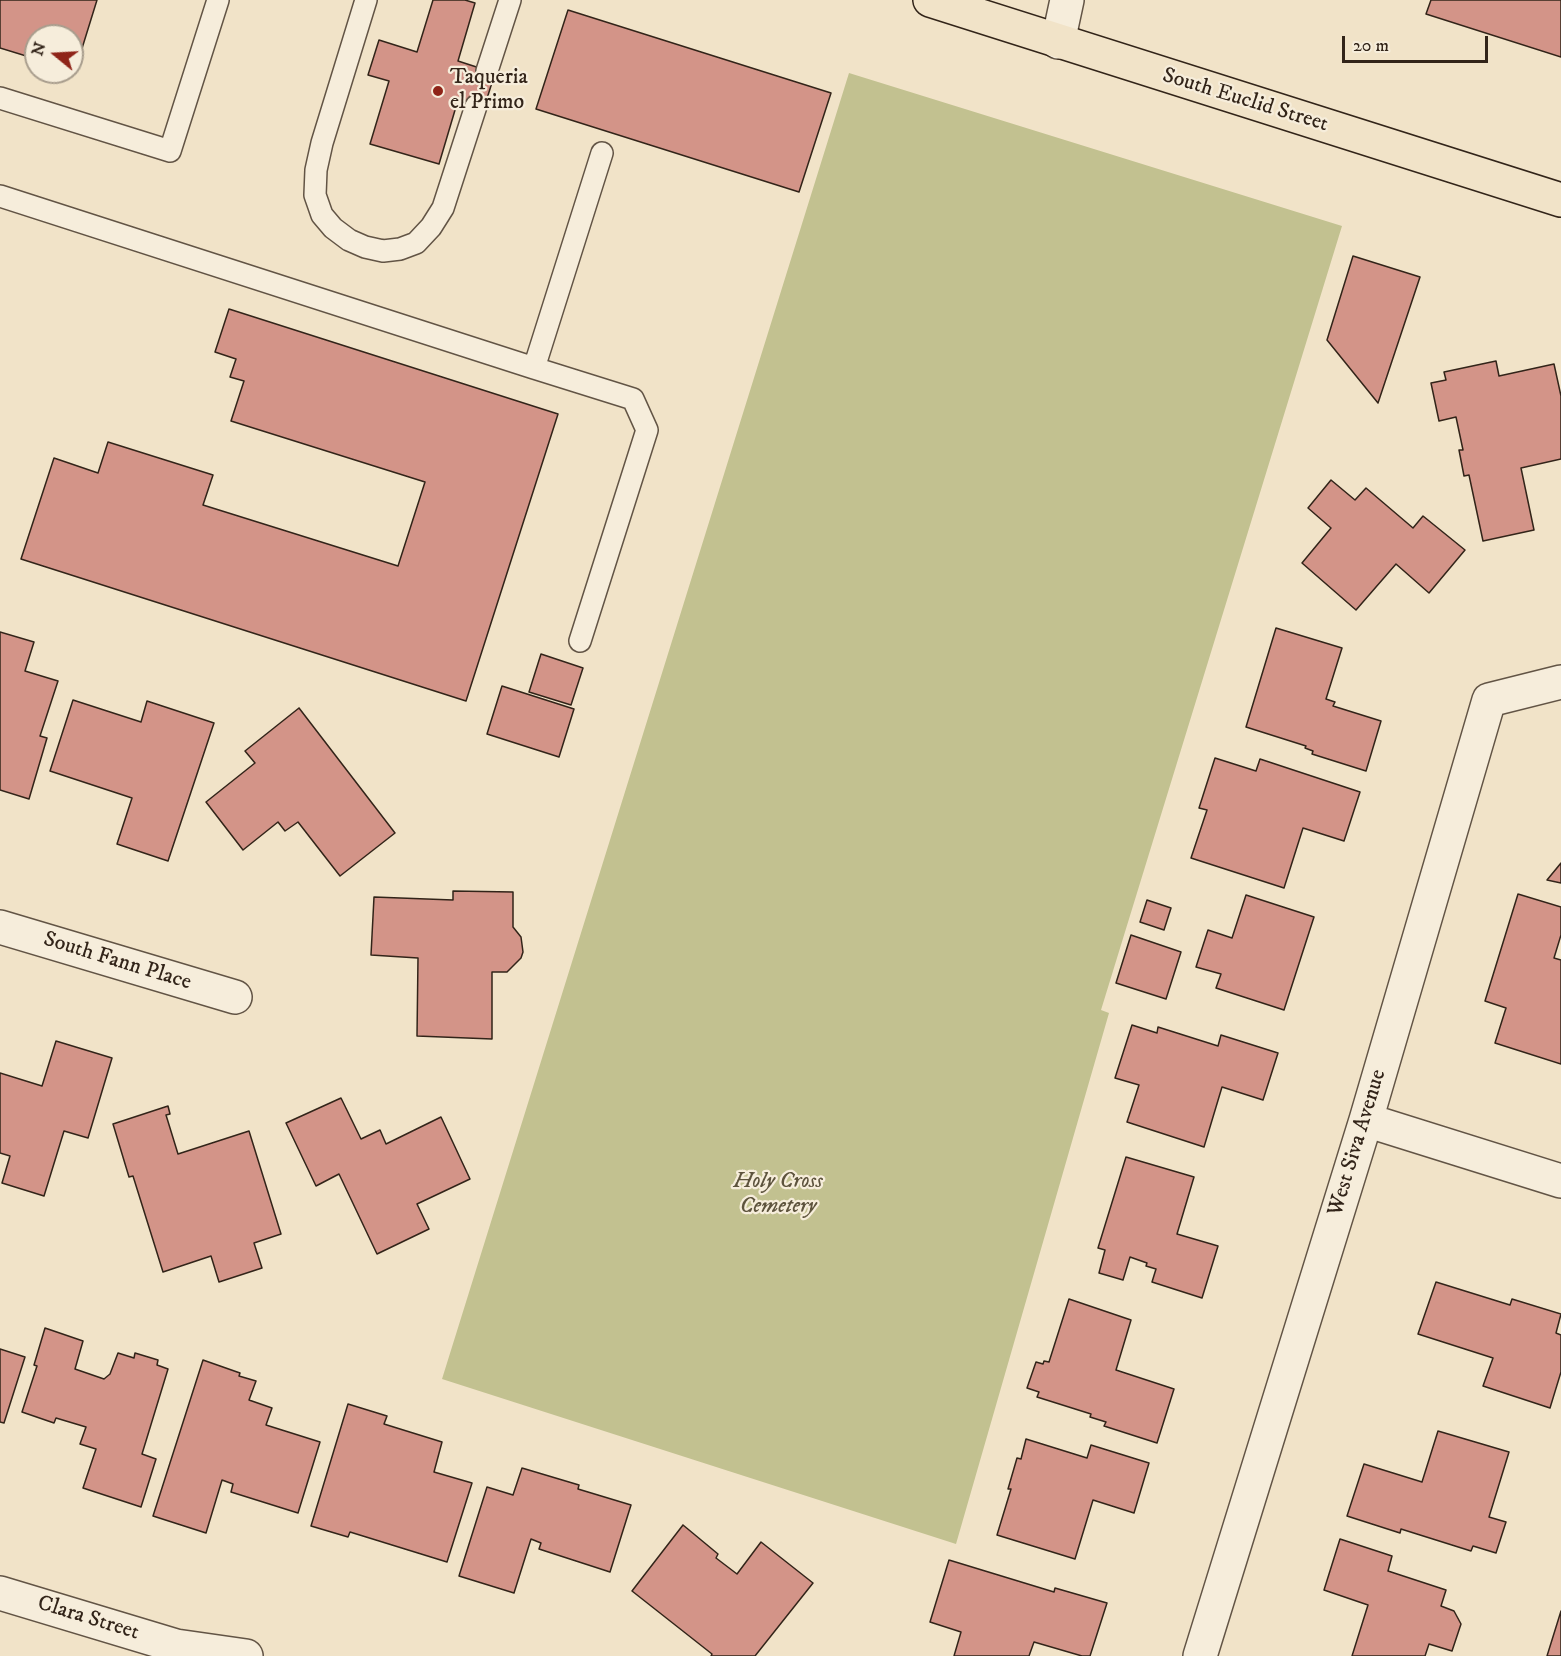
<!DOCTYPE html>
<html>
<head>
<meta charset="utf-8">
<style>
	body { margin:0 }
	#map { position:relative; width:1561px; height:1656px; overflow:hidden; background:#f1e3c8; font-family:"IM FELL DW Pica",serif }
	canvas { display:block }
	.north { position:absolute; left:24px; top:24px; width:60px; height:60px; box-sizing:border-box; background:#f6eddb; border:2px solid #a89d8d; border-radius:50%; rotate:288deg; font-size:16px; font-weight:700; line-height:24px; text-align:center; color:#322419 }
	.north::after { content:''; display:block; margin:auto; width:21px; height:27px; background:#8f2418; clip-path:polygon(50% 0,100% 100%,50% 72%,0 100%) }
	.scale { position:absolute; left:1342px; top:36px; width:146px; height:27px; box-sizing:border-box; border:3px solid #322419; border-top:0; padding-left:8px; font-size:18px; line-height:21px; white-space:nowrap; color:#322419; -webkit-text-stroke:4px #f6eddb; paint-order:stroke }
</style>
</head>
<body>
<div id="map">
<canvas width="1561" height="1656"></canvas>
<div class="north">N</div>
<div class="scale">20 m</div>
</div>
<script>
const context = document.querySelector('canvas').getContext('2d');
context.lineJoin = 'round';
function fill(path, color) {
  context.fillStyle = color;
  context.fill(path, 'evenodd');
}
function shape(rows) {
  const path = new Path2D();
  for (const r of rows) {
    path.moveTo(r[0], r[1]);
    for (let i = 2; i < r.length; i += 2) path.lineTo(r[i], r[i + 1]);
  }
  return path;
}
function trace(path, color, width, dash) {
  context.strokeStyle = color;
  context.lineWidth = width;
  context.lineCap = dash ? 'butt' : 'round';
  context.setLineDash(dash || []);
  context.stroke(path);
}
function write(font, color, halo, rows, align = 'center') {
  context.font = font + ' "IM FELL DW Pica",serif';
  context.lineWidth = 4.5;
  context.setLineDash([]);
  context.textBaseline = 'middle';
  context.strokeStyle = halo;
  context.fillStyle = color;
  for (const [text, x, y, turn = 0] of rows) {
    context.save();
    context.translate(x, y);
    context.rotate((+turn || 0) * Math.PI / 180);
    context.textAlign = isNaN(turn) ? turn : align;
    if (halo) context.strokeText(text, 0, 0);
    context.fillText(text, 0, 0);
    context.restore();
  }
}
fill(shape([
	[849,73,1342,226,1101,1010,1109,1013,956,1544,442,1379]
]), '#c2c190');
const building = shape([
	[0,0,97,0,75,71,72,70,72,36,36,36,36,59,0,48,0,0],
	[433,0,465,0,475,3,458,61,495,73,484,108,458,100,439,164,370,144,389,81,368,75,379,40,417,52,433,0],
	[1431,0,1561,0,1561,57,1426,14,1431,0],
	[568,10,831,93,799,192,536,109,568,10],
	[1353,256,1420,277,1378,403,1327,340,1353,256],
	[229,309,558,414,466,701,21,559,54,458,98,473,108,442,213,475,203,505,398,566,425,482,231,421,244,381,230,377,236,359,215,352,229,309],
	[1496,361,1499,376,1554,364,1561,396,1561,459,1521,468,1534,530,1483,541,1469,475,1464,476,1459,450,1463,450,1456,417,1439,421,1431,383,1446,380,1444,372,1496,361],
	[1331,480,1355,500,1366,488,1413,528,1423,516,1465,550,1429,593,1396,564,1356,610,1302,563,1331,528,1308,508,1331,480],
	[1276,628,1342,648,1326,699,1335,702,1333,706,1381,721,1366,771,1312,754,1313,751,1305,748,1306,746,1246,727,1276,628],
	[0,632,34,642,25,671,58,681,40,736,47,738,29,799,0,790,0,632],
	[541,654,583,668,571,705,529,692,541,654],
	[502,686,574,709,559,757,487,734,502,686],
	[73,700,141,722,147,701,214,723,168,861,117,844,132,798,50,771,73,700],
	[299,708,395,833,340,876,298,822,285,831,278,822,243,850,206,802,255,763,245,751,299,708],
	[1215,758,1256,771,1260,759,1360,792,1344,841,1303,828,1284,888,1191,858,1207,810,1199,808,1215,758],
	[1561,863,1561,883,1547,880,1561,863],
	[453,891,513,892,513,927,521,937,523,952,521,958,507,972,492,972,492,1039,417,1036,418,958,371,955,374,897,453,900,453,891],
	[1518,894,1561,907,1561,935,1554,958,1561,960,1561,1064,1495,1043,1506,1008,1485,1001,1518,894],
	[1246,895,1314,917,1284,1010,1216,988,1221,974,1196,967,1208,930,1232,938,1246,895],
	[1147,900,1171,908,1164,930,1140,922,1147,900],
	[1131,935,1181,952,1166,999,1116,983,1131,935],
	[1132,1025,1157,1033,1158,1027,1218,1046,1221,1035,1278,1053,1263,1100,1222,1087,1204,1147,1127,1122,1139,1085,1115,1078,1132,1025],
	[56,1041,112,1058,88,1138,64,1131,44,1196,2,1183,10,1156,0,1153,0,1073,42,1086,56,1041],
	[341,1098,361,1139,380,1130,386,1144,441,1117,470,1179,417,1204,429,1229,377,1254,339,1174,316,1186,286,1123,341,1098],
	[168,1106,170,1114,166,1115,178,1154,249,1131,281,1234,254,1243,262,1268,219,1282,211,1256,163,1272,133,1176,129,1177,113,1124,168,1106],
	[1126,1157,1194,1177,1177,1234,1218,1246,1202,1298,1152,1282,1156,1269,1146,1266,1147,1263,1130,1257,1123,1280,1099,1273,1105,1250,1098,1248,1126,1157],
	[1436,1282,1510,1305,1512,1299,1561,1314,1556,1333,1561,1335,1561,1372,1550,1408,1483,1386,1493,1358,1418,1334,1436,1282],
	[1069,1299,1131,1320,1116,1370,1174,1389,1157,1443,1104,1426,1106,1422,1090,1417,1091,1414,1037,1397,1039,1392,1027,1388,1036,1362,1043,1364,1044,1361,1049,1362,1069,1299],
	[45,1328,83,1341,75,1369,104,1379,110,1374,118,1353,134,1358,135,1353,158,1360,157,1365,168,1369,142,1454,156,1459,141,1507,83,1488,96,1449,80,1444,86,1427,56,1418,54,1423,22,1412,37,1366,34,1365,45,1328],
	[0,1349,25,1357,4,1423,0,1422,0,1349],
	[203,1360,240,1373,239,1376,256,1381,249,1400,272,1408,266,1425,320,1442,298,1513,231,1492,233,1484,222,1480,206,1533,153,1516,203,1360],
	[348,1404,387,1416,384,1424,442,1442,434,1472,472,1483,447,1562,350,1532,348,1537,311,1526,348,1404],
	[1438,1431,1509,1452,1489,1517,1506,1522,1496,1553,1473,1546,1471,1551,1401,1529,1400,1533,1347,1516,1364,1464,1422,1482,1438,1431],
	[1026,1439,1087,1458,1091,1445,1149,1463,1134,1513,1093,1500,1075,1559,997,1535,1011,1489,1008,1489,1017,1458,1021,1459,1026,1439],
	[522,1468,579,1485,578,1489,631,1505,610,1572,539,1549,541,1543,531,1539,514,1593,459,1576,487,1487,513,1495,522,1468],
	[683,1525,718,1554,716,1558,737,1574,761,1542,813,1583,755,1656,711,1656,712,1654,632,1591,683,1525],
	[1340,1539,1392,1556,1388,1571,1446,1590,1441,1606,1454,1611,1461,1624,1452,1651,1429,1644,1425,1656,1352,1656,1368,1605,1324,1590,1340,1539],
	[949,1560,1054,1592,1055,1588,1107,1603,1090,1656,1082,1656,1034,1642,1029,1656,954,1656,961,1632,930,1622,949,1560],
	[1561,1611,1561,1656,1547,1656,1561,1611]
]);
fill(building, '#d39488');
trace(building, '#322419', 1.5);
const service = shape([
	[366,0,322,143,316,170,315,195,322,215,333,228,349,240,365,247,383,251,400,249,416,243,431,227,443,208,476,106],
	[487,71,510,0],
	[0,98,170,151,218,0],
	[0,196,534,368],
	[580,641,647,430,633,399,534,368,602,153]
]);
const minor = shape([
	[1058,42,1067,0],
	[0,927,235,997],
	[1366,1120,1561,1181],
	[0,1593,176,1646,246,1656],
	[1200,1656,1366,1120,1489,700,1561,682]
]);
const primary = shape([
	[930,0,1561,200]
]);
trace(service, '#625445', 24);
trace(minor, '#625445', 36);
trace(primary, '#322419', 36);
trace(service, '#f6eddb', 21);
trace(minor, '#f6eddb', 33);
trace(primary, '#f1e3c8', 33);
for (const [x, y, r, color] of [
	[438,91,6,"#8f2418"]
]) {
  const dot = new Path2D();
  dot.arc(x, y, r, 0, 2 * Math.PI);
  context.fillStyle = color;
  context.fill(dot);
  trace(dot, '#f6eddb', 2);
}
write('22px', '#322419', '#f6eddb', [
	["Taqueria",450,78],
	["el Primo",450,103]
], 'left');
write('22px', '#322419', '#f6eddb', [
	["South Euclid Street",1245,101,17],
	["South Fann Place",117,962,17],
	["West Siva Avenue",1358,1143,-73],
	["Clara Street",88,1619,17]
]);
write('italic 22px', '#5d533d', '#f6eddb', [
	["Holy Cross",778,1182],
	["Cemetery",778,1207]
]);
</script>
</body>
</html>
